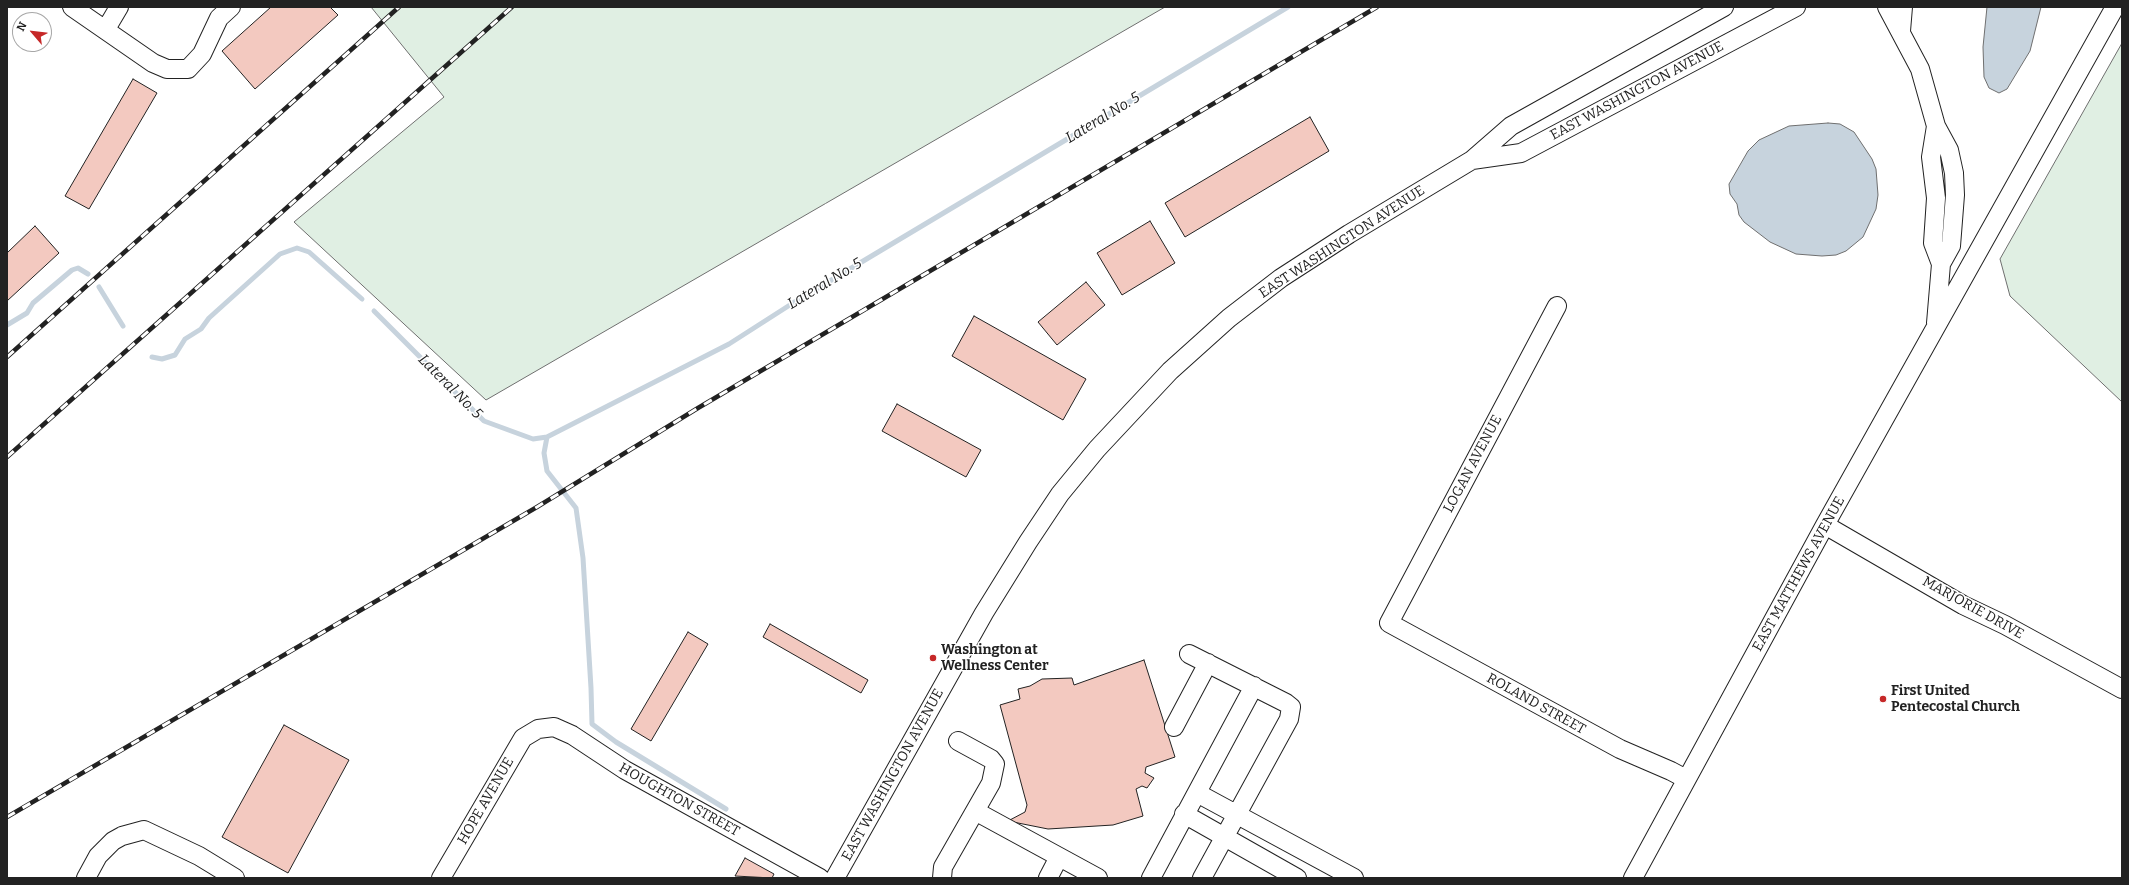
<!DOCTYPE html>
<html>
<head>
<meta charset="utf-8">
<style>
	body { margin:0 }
	#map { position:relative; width:2129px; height:885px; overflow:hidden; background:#fff; font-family:Bitter,serif }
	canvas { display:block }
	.frame { position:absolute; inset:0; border:8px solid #222; pointer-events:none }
	.north { position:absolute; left:12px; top:12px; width:40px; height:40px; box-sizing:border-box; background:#fff; border:1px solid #a7a7a7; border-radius:50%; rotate:298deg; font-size:11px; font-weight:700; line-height:16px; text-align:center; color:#222 }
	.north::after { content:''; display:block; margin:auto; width:14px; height:18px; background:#c62828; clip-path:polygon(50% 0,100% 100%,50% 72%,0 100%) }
</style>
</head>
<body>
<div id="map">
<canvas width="2129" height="885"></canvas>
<div class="frame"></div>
<div class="north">N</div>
</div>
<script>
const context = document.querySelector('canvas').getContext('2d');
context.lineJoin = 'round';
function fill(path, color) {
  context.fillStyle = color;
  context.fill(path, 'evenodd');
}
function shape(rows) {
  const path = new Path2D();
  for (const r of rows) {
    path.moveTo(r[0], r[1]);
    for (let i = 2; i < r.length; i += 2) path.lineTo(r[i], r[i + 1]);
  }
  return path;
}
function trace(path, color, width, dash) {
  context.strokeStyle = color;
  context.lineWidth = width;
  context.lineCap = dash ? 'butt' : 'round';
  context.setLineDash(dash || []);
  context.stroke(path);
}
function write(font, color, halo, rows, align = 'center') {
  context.font = font + ' Bitter,serif';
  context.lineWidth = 3;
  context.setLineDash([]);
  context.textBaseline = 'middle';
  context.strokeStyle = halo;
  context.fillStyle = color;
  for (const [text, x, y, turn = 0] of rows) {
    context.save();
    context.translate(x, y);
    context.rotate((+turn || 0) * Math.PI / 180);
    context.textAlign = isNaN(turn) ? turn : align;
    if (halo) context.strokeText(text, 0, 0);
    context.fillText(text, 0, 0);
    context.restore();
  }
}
const green = shape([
	[371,7,1165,7,486,400,294,222,444,97,371,7],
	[2122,43,2122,402,2010,296,2000,259,2122,43]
]);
fill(green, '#e0efe3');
trace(green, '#6f6f6f', 1);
const water = shape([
	[1987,7,2041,7,2030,51,2007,89,1999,93,1989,88,1984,77,1983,47,1987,7],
	[1828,123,1840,124,1854,132,1872,159,1876,169,1878,195,1876,209,1863,237,1846,251,1836,255,1822,256,1796,254,1770,242,1744,222,1739,215,1737,204,1730,194,1729,184,1748,151,1759,140,1789,126,1828,123]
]);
fill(water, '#c7d3dd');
trace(water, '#6f6f6f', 1);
trace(shape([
	[99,287,123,326],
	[374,311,484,421,533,439,547,437,729,344,793,303,1288,7],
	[7,325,27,313,33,303,72,270,78,268,88,274],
	[152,357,162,359,175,355,185,339,201,329,209,318,280,254,297,248,309,252,362,299],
	[547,437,544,453,547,471,576,508,583,558,591,688,592,724,616,742,726,809]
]), '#c7d3dd', 5);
const building = shape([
	[271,7,330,7,338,15,255,89,222,51,271,7],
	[133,79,157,93,89,209,65,196,133,79],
	[1310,117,1329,151,1185,237,1165,203,1310,117],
	[1150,221,1175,263,1122,295,1097,253,1150,221],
	[35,226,59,253,7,301,7,253,35,226],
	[1086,282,1105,305,1057,345,1038,322,1086,282],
	[974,316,1086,379,1063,420,952,356,974,316],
	[897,404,981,450,966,477,882,431,897,404],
	[770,624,868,680,861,693,763,637,770,624],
	[688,632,708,644,651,741,631,729,688,632],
	[1144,660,1175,757,1146,767,1145,773,1154,778,1147,788,1142,786,1136,789,1143,816,1113,825,1048,829,1008,821,1025,812,1027,805,1000,705,1020,699,1018,689,1030,686,1042,679,1072,678,1074,685,1144,660],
	[284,725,349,760,288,873,222,837,284,725],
	[745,858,774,874,772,878,735,876,745,858]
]);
fill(building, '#f3c9c0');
trace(building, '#222', 1);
const minor = shape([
	[72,7,153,63,167,69,188,69,202,54,219,18,231,7],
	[1887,7,1920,69,1936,126,1949,150,1954,173,1955,195,1951,246,1941,264,1936,323],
	[106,29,119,7],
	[1901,31,1903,7],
	[1936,126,1931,157,1936,198,1933,243,1941,264],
	[1472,160,1521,153,1796,7],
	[1557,306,1389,623,1620,749,1671,771,1686,779],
	[1825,525,1963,605,2005,625,2122,689],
	[1189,654,1286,703,1291,707,1289,719,1202,878],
	[1174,727,1208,663],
	[1197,793,1354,878],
	[975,811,1098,878],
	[1184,814,1297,878],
	[86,878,98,856,113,841,122,836,144,830,199,856,235,878],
	[441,878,523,738,538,729,554,727,572,735,625,770,820,878],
	[835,878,984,613,1028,542,1060,494,1097,449,1170,371,1229,318,1281,278,1349,234,1472,160,1511,126,1724,7],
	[942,878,943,867,991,783,995,764,991,759,958,741],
	[1048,878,1059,857],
	[1151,878,1254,686],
	[1633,878,1825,525,2115,7]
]);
trace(minor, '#222', 20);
trace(minor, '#fff', 18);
const rail = shape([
	[7,357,399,7],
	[7,457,512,7],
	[7,817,537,507,698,408,1377,7]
]);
trace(rail, '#222', 4.5);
trace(rail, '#fff', 3, [9]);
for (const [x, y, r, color] of [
	[933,658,4,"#c62828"],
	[1883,699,4,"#c62828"]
]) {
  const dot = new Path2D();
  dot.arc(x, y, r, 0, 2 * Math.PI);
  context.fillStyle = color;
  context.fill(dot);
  trace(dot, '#fff', 1.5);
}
write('14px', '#222', '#fff', [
	["EAST WASHINGTON AVENUE",1637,91,-28],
	["EAST WASHINGTON AVENUE",1342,242,-33],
	["LOGAN AVENUE",1473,464,-62],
	["EAST MATTHEWS AVENUE",1799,574,-61],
	["MARJORIE DRIVE",1973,608,29],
	["ROLAND STREET",1536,704,29],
	["EAST WASHINGTON AVENUE",893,775,-61],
	["HOUGHTON STREET",679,800,29],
	["HOPE AVENUE",486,801,-60]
]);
write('bold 14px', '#222', '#fff', [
	["Washington at",941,650],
	["Wellness Center",941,666],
	["First United",1891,691],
	["Pentecostal Church",1891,707]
], 'left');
write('italic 15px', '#222', '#fff', [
	["Lateral No. 5",1103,118,-31],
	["Lateral No. 5",825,284,-31],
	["Lateral No. 5",450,387,45]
]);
</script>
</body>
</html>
